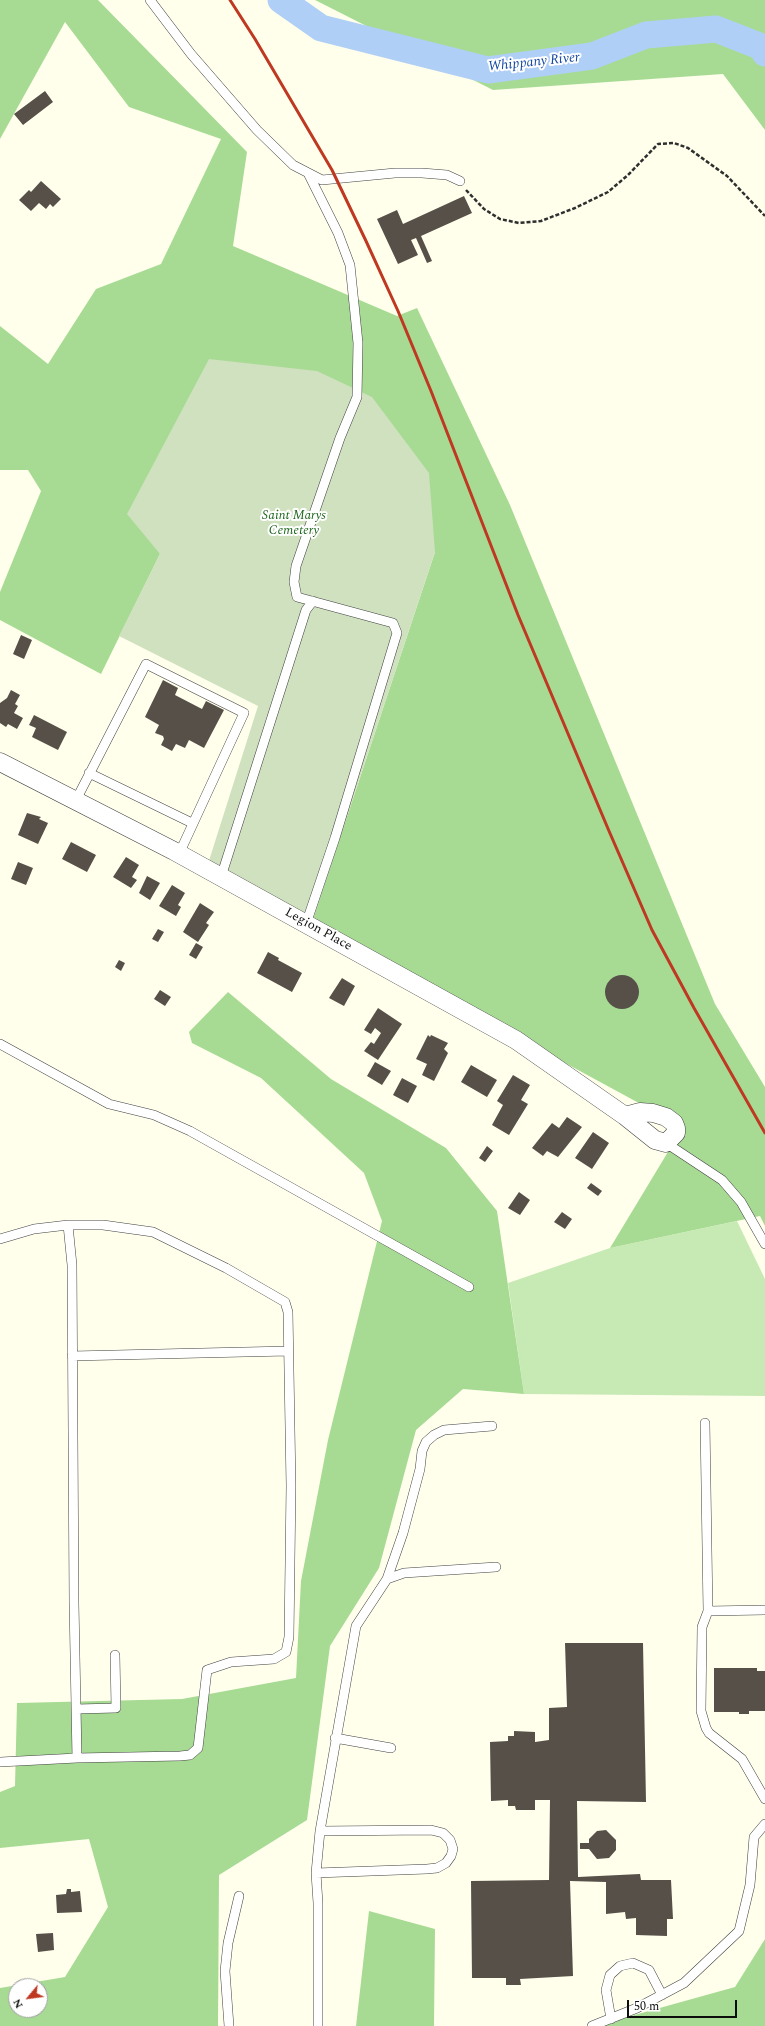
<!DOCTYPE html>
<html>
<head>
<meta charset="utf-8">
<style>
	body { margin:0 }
	#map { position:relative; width:765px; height:2026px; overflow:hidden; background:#ffffec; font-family:Spectral,serif }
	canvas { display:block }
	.north { position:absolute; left:8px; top:1978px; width:40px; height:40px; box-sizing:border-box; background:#fff; border:1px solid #9e9e9e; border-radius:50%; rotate:241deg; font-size:11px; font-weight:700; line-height:16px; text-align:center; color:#0d0d0d }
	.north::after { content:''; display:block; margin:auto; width:14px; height:18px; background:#bf3822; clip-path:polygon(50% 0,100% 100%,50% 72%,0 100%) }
	.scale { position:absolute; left:627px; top:2000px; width:110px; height:18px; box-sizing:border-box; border:2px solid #0d0d0d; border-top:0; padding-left:5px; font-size:12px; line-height:14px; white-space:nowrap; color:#0d0d0d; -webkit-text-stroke:3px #fff; paint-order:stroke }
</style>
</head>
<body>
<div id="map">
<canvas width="765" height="2026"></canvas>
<div class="north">N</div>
<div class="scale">50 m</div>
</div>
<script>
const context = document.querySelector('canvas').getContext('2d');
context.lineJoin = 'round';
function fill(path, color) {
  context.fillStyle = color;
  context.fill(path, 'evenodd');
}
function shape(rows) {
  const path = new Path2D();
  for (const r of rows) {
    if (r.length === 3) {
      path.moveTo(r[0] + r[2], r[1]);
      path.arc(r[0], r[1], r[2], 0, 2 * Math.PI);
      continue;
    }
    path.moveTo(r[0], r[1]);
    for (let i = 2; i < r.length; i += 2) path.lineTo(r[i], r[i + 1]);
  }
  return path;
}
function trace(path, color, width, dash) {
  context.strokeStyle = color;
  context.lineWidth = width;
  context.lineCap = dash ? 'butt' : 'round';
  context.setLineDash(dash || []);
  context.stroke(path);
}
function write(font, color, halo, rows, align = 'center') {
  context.font = font + ' Spectral,serif';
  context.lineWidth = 4;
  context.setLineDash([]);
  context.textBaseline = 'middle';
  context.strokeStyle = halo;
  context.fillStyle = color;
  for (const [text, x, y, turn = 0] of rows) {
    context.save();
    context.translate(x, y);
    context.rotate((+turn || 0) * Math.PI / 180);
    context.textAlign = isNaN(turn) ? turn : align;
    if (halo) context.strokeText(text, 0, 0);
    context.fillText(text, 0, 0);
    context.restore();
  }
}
fill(shape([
	[737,1221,765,1279,765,1396,524,1394,508,1283,610,1248]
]), '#c7eab5');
fill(shape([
	[0,0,98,0,247,152,233,246,397,316,417,308,510,505,715,1004,765,1087,765,1226,760,1216,610,1248,683,1127,311,925,435,552,160,554,101,674,0,620,0,592,41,491,28,470,0,470,0,326,48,364,96,289,161,264,221,139,129,107,65,22,0,139],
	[315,0,765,0,765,130,723,74,493,90],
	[228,992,331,1079,446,1148,497,1211,524,1394,463,1389,416,1430,379,1568,330,1646,307,1820,219,1875,218,2026,0,2026,0,1988,65,1977,108,1907,89,1839,0,1848,0,1792,15,1786,17,1703,182,1699,296,1678,301,1581,328,1440,382,1221,364,1173,261,1078,192,1043,189,1032],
	[16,1986,40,1986,40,2010,16,2010],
	[369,1911,435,1929,434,2026,356,2026],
	[765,1939,765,2026,595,2026,735,1987]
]), '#a7db94');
fill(shape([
	[209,359,317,371,372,397,429,473,435,552,311,925,207,867,258,706,119,636,160,554,127,514]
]), '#cfe1be');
trace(shape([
	[281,0,321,28,488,70,592,56,646,35,716,29,762,47,765,53]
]), '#b0cff7', 27);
fill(shape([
	[45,91,53,102,23,125,14,114],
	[41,181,61,199,53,207,50,204,46,209,39,203,31,211,19,200,29,190,31,192],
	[464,196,472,213,421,236,432,261,427,263,416,238,411,240,418,255,398,264,377,219,397,210,403,224],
	[21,635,32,640,24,659,13,654],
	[163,680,178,688,175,695,202,709,206,701,224,710,204,748,189,740,185,748,176,744,172,751,161,745,164,739,163,736,155,733,159,725,145,717],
	[11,690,20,695,15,704,18,706,14,713,23,718,17,729,8,724,6,727,0,723,0,703,7,698],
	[34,715,67,732,58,750,32,737,36,728,29,725],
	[27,813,41,817,39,819,48,823,38,844,18,835],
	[71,842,96,855,87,872,62,859],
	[126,857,139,865,132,877,137,880,131,888,113,877],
	[18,862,33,868,26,885,11,879],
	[147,876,160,883,150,900,139,893],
	[172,885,185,893,178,905,181,907,176,916,159,906],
	[200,903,214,912,206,923,209,925,198,942,183,932],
	[158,929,164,932,158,942,152,939],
	[196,943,203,947,196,959,189,955],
	[268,952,279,958,278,960,302,973,292,992,257,973],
	[119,960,125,963,121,971,115,967],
	[622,992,17],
	[342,978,355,986,344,1006,329,998],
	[160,990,171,997,165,1006,154,999],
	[378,1008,402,1024,378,1060,364,1051,371,1042,374,1044,381,1033,375,1028,371,1034,364,1030],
	[428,1035,430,1037,431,1035,448,1043,444,1049,448,1053,434,1081,422,1075,427,1064,416,1059],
	[375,1062,391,1071,382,1085,367,1076],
	[471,1065,497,1080,487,1097,461,1082],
	[513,1075,530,1085,521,1100,528,1104,509,1135,492,1125,503,1105,497,1101],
	[402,1078,417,1086,408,1103,393,1095],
	[567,1117,582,1127,558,1157,547,1151,543,1156,532,1148,552,1123,559,1128],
	[593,1132,609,1143,592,1169,575,1158],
	[487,1146,493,1151,485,1162,479,1158],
	[591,1183,602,1191,598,1196,587,1188],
	[519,1192,530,1200,520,1215,508,1208],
	[562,1212,572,1219,565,1229,554,1222],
	[565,1643,643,1643,646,1802,577,1801,578,1877,640,1874,641,1880,671,1880,673,1919,667,1919,667,1936,636,1935,636,1918,626,1919,625,1912,606,1914,606,1882,570,1881,573,1976,520,1979,521,1985,506,1985,506,1978,472,1978,471,1881,549,1880,550,1800,535,1800,535,1810,516,1810,515,1806,508,1806,508,1800,491,1801,490,1742,508,1741,508,1736,514,1736,514,1731,535,1732,535,1742,549,1740,549,1708,567,1707],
	[714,1668,757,1668,757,1671,765,1671,765,1711,749,1711,749,1714,739,1714,739,1712,714,1712],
	[606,1830,616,1840,616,1850,609,1858,597,1859,589,1849,580,1849,580,1843,589,1843,589,1839,597,1831],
	[67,1889,71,1889,71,1892,80,1891,82,1912,57,1913,56,1895,66,1894],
	[53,1933,54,1950,38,1952,36,1934]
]), '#565049');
const lane = shape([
	[150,0,191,54,257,130,293,165,322,180,395,173,422,173,447,175,460,181],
	[89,773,192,823],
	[76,800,146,664,244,713,179,854],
	[221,877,306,610,313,601],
	[306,924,335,838,397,633,393,623,297,597,294,582,296,566,340,438,357,397,358,343,350,265,338,233,308,173],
	[0,1044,109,1104,154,1115,190,1131,469,1287],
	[666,1143,722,1180,741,1202,765,1244],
	[68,1225,72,1265,74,1603,77,1758],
	[0,1239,34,1229,68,1225,103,1225,153,1232,226,1268,285,1302,288,1312,291,1486,289,1637,286,1652,274,1659,231,1662,207,1670,198,1748,190,1755,180,1756,77,1758,0,1762],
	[72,1356,288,1351],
	[705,1423,708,1611,702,1627,701,1711,706,1728,709,1733,742,1759,765,1799],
	[387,1579,404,1573,496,1567],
	[708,1611,765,1610],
	[77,1709,116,1708,115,1655],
	[335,1738,391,1748],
	[316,1873,427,1869,437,1868,446,1863,451,1856,453,1849,450,1840,443,1833,431,1830,320,1831],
	[611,2019,606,1990,610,1975,620,1966,633,1963,649,1970,662,1995],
	[229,2026,225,1971,228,1943,239,1896],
	[318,2026,318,1903,316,1873,320,1831,356,1626,387,1579,403,1533,420,1469,422,1451,426,1442,434,1435,444,1430,492,1426],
	[592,2026,637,2008,684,1983,739,1931,750,1885,754,1837,765,1824]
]);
const street = shape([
	[0,762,174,851,516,1040,625,1116],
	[640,1112,653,1113,666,1117,674,1123,676,1128,676,1133,666,1143,655,1140,625,1116,640,1112]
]);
trace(lane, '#404040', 10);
trace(street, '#404040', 19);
trace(shape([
	[466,190,484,209,500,219,519,223,541,221,575,208,608,192,628,175,658,144,674,143,688,148,727,176,765,216]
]), '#2f2f2f', 2.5, [4, 2]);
trace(lane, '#fff', 9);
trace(street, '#fff', 18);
trace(shape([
	[230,0,255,39,332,170,366,241,398,311,431,391,518,615,609,831,652,930,694,1008,765,1133]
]), '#bf3822', 3);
write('italic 13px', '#1d661c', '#fff', [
	["Saint Marys",294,516],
	["Cemetery",294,531]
]);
write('13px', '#0d0d0d', '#fff', [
	["Legion Place",318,930,29]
]);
write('italic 14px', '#1449a1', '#fff', [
	["Whippany River",534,63,-6]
]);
</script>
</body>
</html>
